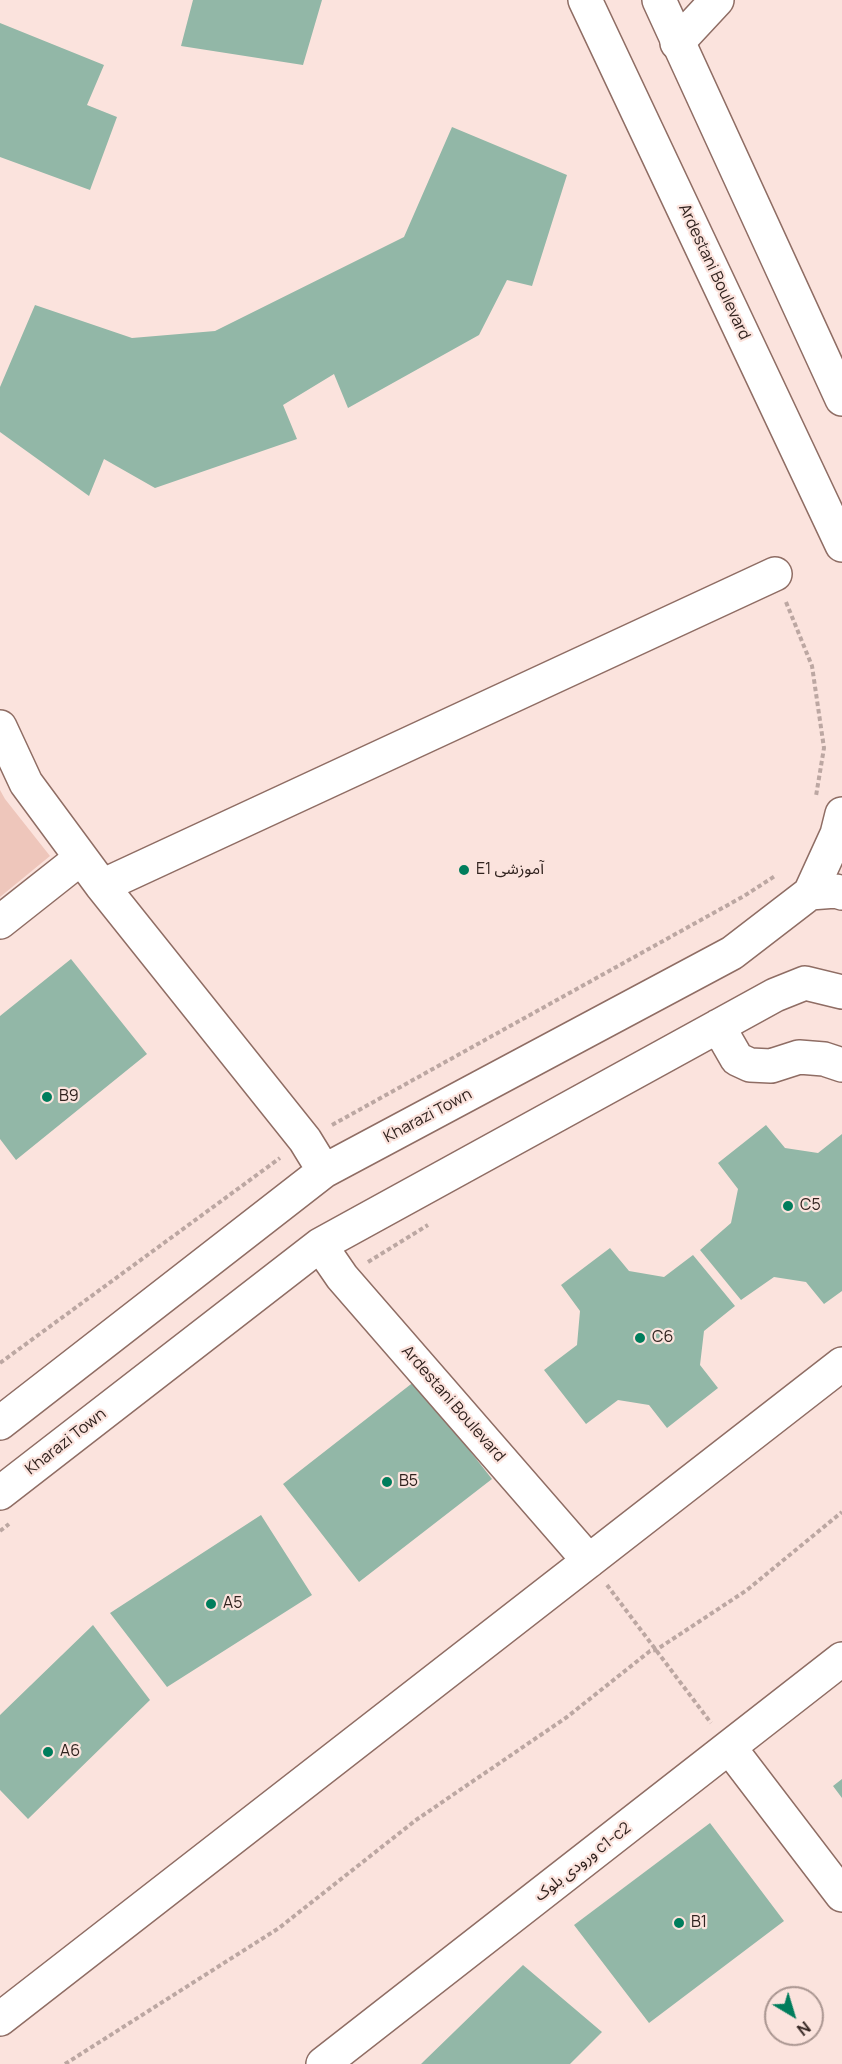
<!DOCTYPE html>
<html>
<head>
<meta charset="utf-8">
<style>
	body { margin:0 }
	#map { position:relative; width:842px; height:2064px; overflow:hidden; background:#fbe3dd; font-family:Manrope,sans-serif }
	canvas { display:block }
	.north { position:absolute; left:764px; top:1986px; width:60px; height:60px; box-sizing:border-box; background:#fbe3dd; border:2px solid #aa9691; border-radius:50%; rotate:142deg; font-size:16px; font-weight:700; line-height:24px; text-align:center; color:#30221e }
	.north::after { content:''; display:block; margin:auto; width:21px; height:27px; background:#007d5c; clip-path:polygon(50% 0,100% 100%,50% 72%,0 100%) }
</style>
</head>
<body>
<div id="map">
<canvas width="842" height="2064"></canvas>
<div class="north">N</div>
</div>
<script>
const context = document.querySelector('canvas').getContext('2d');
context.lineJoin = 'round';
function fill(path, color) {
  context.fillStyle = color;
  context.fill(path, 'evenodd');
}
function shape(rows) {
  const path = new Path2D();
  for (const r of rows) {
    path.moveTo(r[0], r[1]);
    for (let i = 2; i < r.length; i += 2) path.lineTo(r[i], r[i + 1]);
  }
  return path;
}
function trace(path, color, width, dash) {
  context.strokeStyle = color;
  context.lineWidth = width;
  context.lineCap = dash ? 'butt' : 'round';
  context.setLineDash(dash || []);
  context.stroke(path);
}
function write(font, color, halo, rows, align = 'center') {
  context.font = font + ' Manrope,"Noto Sans Arabic",sans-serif';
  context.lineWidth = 4.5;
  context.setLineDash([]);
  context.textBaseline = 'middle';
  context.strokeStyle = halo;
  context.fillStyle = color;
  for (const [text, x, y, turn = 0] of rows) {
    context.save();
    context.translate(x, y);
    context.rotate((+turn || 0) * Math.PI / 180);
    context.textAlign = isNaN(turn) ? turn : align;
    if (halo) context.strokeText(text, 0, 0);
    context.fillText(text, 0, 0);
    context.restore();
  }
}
fill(shape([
	[0,790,5,799,50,856,0,897]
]), '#eec6bb');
fill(shape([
	[193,0,322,0,303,65,181,46],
	[0,23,104,65,87,105,117,117,90,190,0,157],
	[452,127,567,175,532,286,507,280,479,335,348,408,334,374,283,405,297,439,155,488,104,459,89,496,0,432,0,387,35,305,132,338,215,331,404,237],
	[71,959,147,1054,16,1160,0,1139,0,1016],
	[766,1125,785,1148,818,1153,842,1134,842,1291,824,1304,806,1282,774,1277,741,1300,700,1250,731,1223,738,1189,718,1163],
	[610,1248,629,1271,664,1277,693,1255,735,1306,704,1331,700,1365,718,1388,667,1428,649,1405,618,1400,586,1424,544,1370,577,1345,580,1311,561,1285],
	[415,1381,492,1479,359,1582,283,1484],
	[261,1515,312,1595,167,1687,110,1613],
	[93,1625,150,1700,28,1819,0,1790,0,1715],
	[842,1779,842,1798,833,1786],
	[710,1823,784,1921,649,2023,574,1925],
	[523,1965,602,2032,570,2064,421,2064]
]), '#92b7a7');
const minor = shape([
	[677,43,717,0],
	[0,727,26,783,102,886,305,1140,324,1171],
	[102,886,775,574],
	[810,893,836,891,842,893],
	[0,922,81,858],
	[718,1026,737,1059,750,1065,771,1066,799,1057,824,1059,842,1065],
	[320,1245,342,1277,589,1561],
	[0,1423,324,1171,732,953,810,893,837,834,842,814],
	[0,1493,320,1245,775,995,805,983,842,992],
	[729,1747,842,1895],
	[0,2019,842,1364],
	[323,2064,842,1659]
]);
const major = shape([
	[585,0,842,545],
	[659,0,842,399]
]);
trace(minor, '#8f6d64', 36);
trace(major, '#8f6d64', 36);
trace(shape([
	[786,602,812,666,824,748,816,796],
	[332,1125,744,896,775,876],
	[368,1262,428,1225],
	[0,1363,280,1158],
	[0,1531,9,1524],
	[607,1585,711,1723],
	[65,2064,279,1928,416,1820,567,1717,650,1651,656,1650,747,1590,842,1512]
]), '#bca7a2', 4, [4.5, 3]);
trace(minor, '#fff', 33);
trace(major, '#fff', 33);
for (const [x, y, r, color] of [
	[464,870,6,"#007d5c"],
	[47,1097,6,"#007d5c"],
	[788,1206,6,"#007d5c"],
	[640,1338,6,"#007d5c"],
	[387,1482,6,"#007d5c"],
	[211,1604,6,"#007d5c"],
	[48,1752,6,"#007d5c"],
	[679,1923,6,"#007d5c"]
]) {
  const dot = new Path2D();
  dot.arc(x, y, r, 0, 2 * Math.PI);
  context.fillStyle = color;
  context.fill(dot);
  trace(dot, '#fbe3dd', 2);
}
write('16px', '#30221e', '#fbe3dd', [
	["Ardestani Boulevard",714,272,65],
	["Kharazi Town",428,1116,-28],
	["Ardestani Boulevard",453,1404,49],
	["Kharazi Town",66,1442,-38],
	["ورودی بلوک c1-c2",583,1862,-38]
]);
write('16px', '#30221e', '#fbe3dd', [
	["E1 آموزشی",476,870],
	["B9",59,1097],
	["C5",800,1206],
	["C6",652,1338],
	["B5",399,1482],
	["A5",223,1604],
	["A6",60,1752],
	["B1",691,1923]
], 'left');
</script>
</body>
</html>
